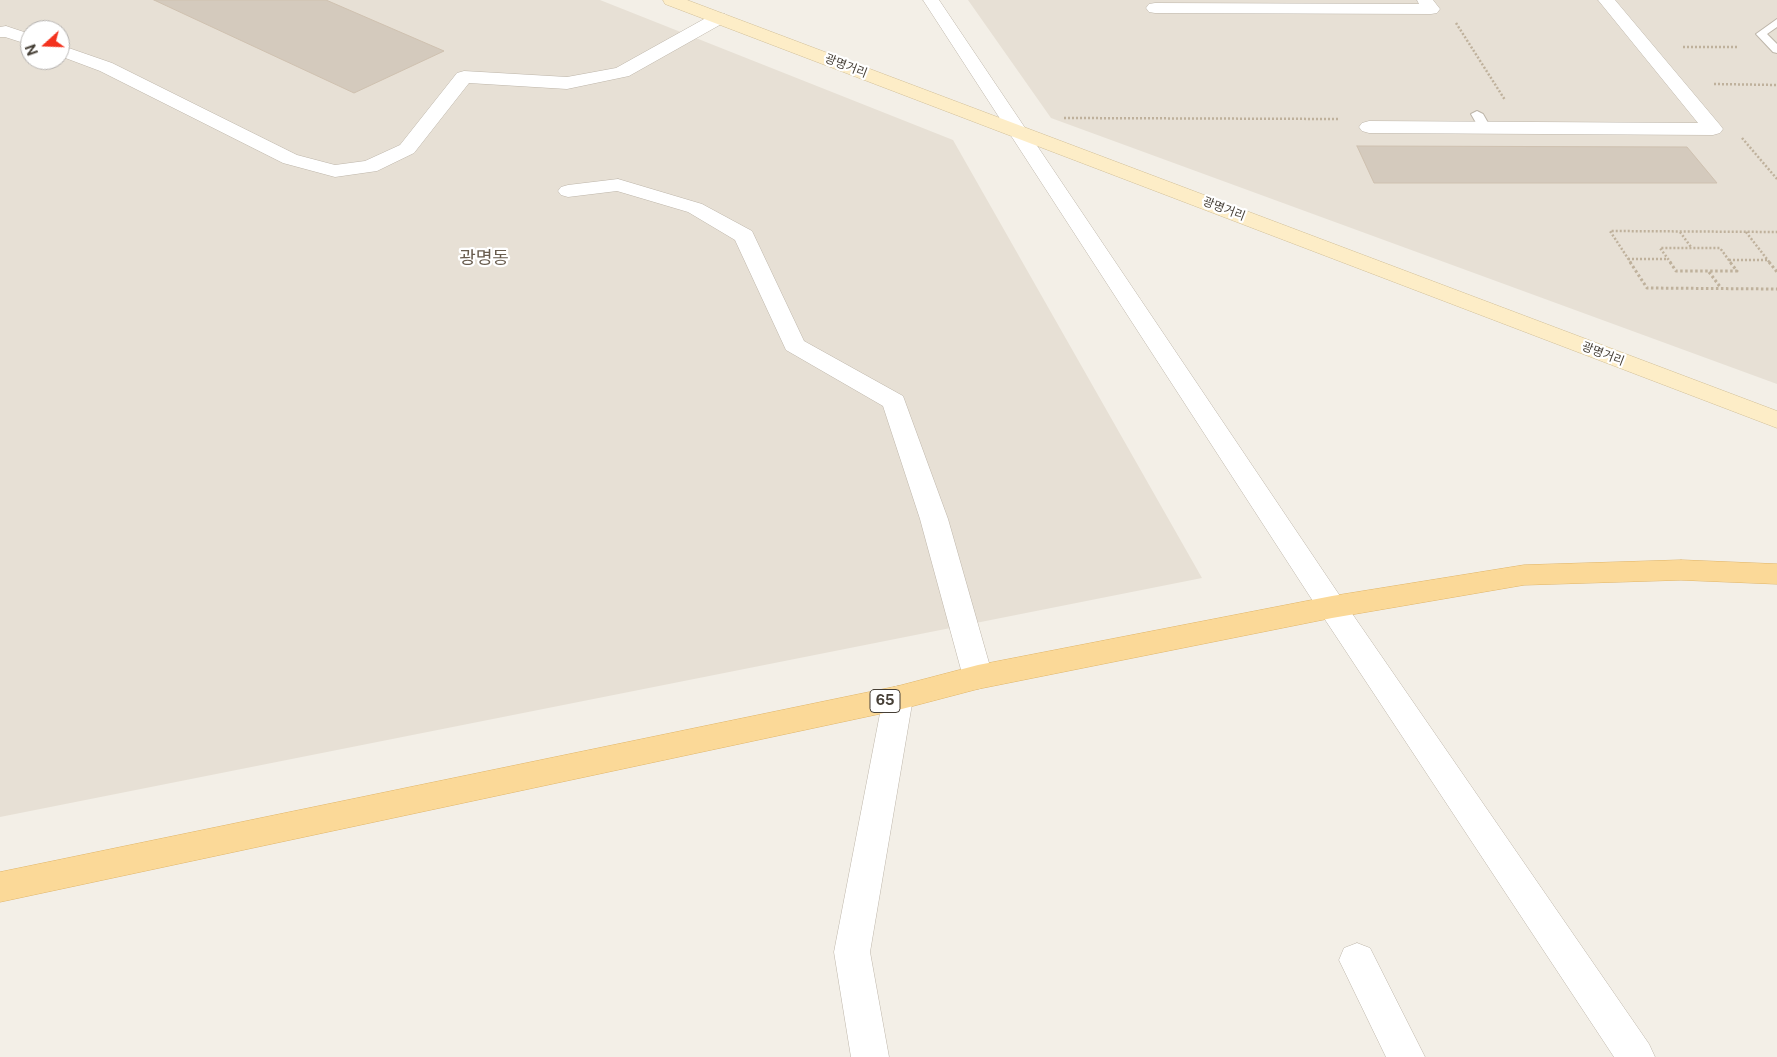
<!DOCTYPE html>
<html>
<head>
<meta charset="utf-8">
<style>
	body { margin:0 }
	#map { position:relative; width:1777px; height:1057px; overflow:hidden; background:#f3efe7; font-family:"Public Sans",sans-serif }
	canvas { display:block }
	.north { position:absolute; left:20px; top:20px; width:50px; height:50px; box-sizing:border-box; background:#fff; border:1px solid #b5b2af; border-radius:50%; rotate:250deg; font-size:14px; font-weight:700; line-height:20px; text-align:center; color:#463f36 }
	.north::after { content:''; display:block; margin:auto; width:18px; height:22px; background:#f3321e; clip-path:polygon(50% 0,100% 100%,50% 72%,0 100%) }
</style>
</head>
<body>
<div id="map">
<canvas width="1777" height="1057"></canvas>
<div class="north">N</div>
</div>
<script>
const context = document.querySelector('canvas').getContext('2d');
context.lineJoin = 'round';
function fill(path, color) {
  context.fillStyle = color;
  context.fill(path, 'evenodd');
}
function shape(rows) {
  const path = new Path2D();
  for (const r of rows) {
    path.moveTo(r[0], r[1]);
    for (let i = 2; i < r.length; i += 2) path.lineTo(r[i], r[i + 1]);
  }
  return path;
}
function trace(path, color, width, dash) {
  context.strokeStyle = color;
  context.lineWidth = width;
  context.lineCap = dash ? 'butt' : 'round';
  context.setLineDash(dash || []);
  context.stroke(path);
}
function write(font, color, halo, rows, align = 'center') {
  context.font = font + ' "Public Sans","Noto Sans KR",sans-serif';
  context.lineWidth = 4.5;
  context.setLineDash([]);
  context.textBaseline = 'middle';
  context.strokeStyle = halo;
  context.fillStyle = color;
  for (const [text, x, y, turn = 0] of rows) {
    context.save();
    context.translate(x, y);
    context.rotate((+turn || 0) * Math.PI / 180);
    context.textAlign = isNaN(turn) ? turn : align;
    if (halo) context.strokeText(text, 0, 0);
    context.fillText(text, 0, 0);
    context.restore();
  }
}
fill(shape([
	[0,0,600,0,953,140,1202,578,0,817],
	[30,30,60,30,60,60,30,60],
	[968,0,1777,0,1777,384,1051,118]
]), '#e7e0d5');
const building = shape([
	[154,0,326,0,444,51,354,93,154,0],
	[1357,146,1687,147,1717,183,1374,183,1357,146]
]);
fill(building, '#d4cabd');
trace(building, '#cfc1b0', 1);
const service = shape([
	[1777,19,1777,27,1767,34,1777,44,1777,53,1773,52,1756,34,1777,19],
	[1477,111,1483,114,1491,128,1489,130,1481,130,1479,128,1471,114,1477,111]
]);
const minor = shape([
	[1417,0,1433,0,1440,9,1437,13,1431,14,1155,13,1149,12,1146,8,1149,4,1155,3,1419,4,1417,0],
	[1598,0,1615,0,1720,125,1723,129,1720,133,1713,135,1369,133,1362,131,1359,127,1362,123,1369,121,1698,123,1598,0],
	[719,13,725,14,728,18,725,22,629,76,567,89,469,83,414,153,377,171,335,177,283,163,100,71,60,56,60,45,112,63,297,155,335,165,365,161,400,145,457,73,464,71,567,77,616,68,713,14,719,13],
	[6,26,30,34,30,45,5,37,0,37,0,27,6,26],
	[618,179,702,204,752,231,804,341,903,396,948,519,993,677,989,685,978,689,967,685,963,677,920,519,883,406,786,350,735,240,688,212,617,191,568,197,561,195,558,191,561,187,568,185,618,179],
	[1357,943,1370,948,1425,1057,1386,1057,1339,960,1344,948,1357,943]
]);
const tertiary = shape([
	[923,0,939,0,1342,599,1649,1044,1655,1057,1614,1057,1322,615,923,0],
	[898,686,909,689,913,698,870,952,889,1057,851,1057,834,952,883,698,887,689,898,686]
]);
const secondary = shape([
	[663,0,687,0,1777,411,1777,428,665,4,663,0]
]);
const primary = shape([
	[1681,560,1777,564,1777,584,1681,580,1524,585,1332,618,978,689,898,710,0,902,0,872,898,686,978,665,1332,596,1524,565,1681,560]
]);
trace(service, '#beb6aa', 2);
trace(minor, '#beb6aa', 1);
trace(tertiary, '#beb6aa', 1);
trace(secondary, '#d1bf98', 1);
trace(primary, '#e0b568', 1);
trace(shape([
	[1456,23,1505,100],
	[1683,47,1739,47],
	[1714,84,1777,85],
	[1064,118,1340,119],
	[1742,138,1777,179],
	[1680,232,1691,247],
	[1746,232,1770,263],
	[1628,259,1667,259],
	[1729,260,1767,260],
	[1631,263,1610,231,1777,232],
	[1671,263,1660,248,1720,248,1731,263]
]), '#bfb19c', 2.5, [2, 2]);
trace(shape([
	[1630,262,1647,288,1777,289],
	[1670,262,1676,271,1737,271,1730,262],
	[1769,262,1777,272],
	[1709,272,1721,288]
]), '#bfb19c', 3, [2.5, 2.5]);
fill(service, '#fff');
fill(minor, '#fff');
fill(tertiary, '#fff');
fill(secondary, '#fdedc7');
fill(primary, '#fbd998');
write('12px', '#463f36', '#fff', [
	["광명거리",846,66,21],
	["광명거리",1224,209,21],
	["광명거리",1603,354,21]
]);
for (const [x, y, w] of [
	[885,701,30]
]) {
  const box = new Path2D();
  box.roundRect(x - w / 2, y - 11.5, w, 23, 4);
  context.fillStyle = '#fff';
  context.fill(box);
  trace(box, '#463f36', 1);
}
write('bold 14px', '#463f36', null, [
	["65",885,701]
]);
write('18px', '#685c4e', '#fff', [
	["광명동",484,258]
]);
</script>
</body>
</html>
